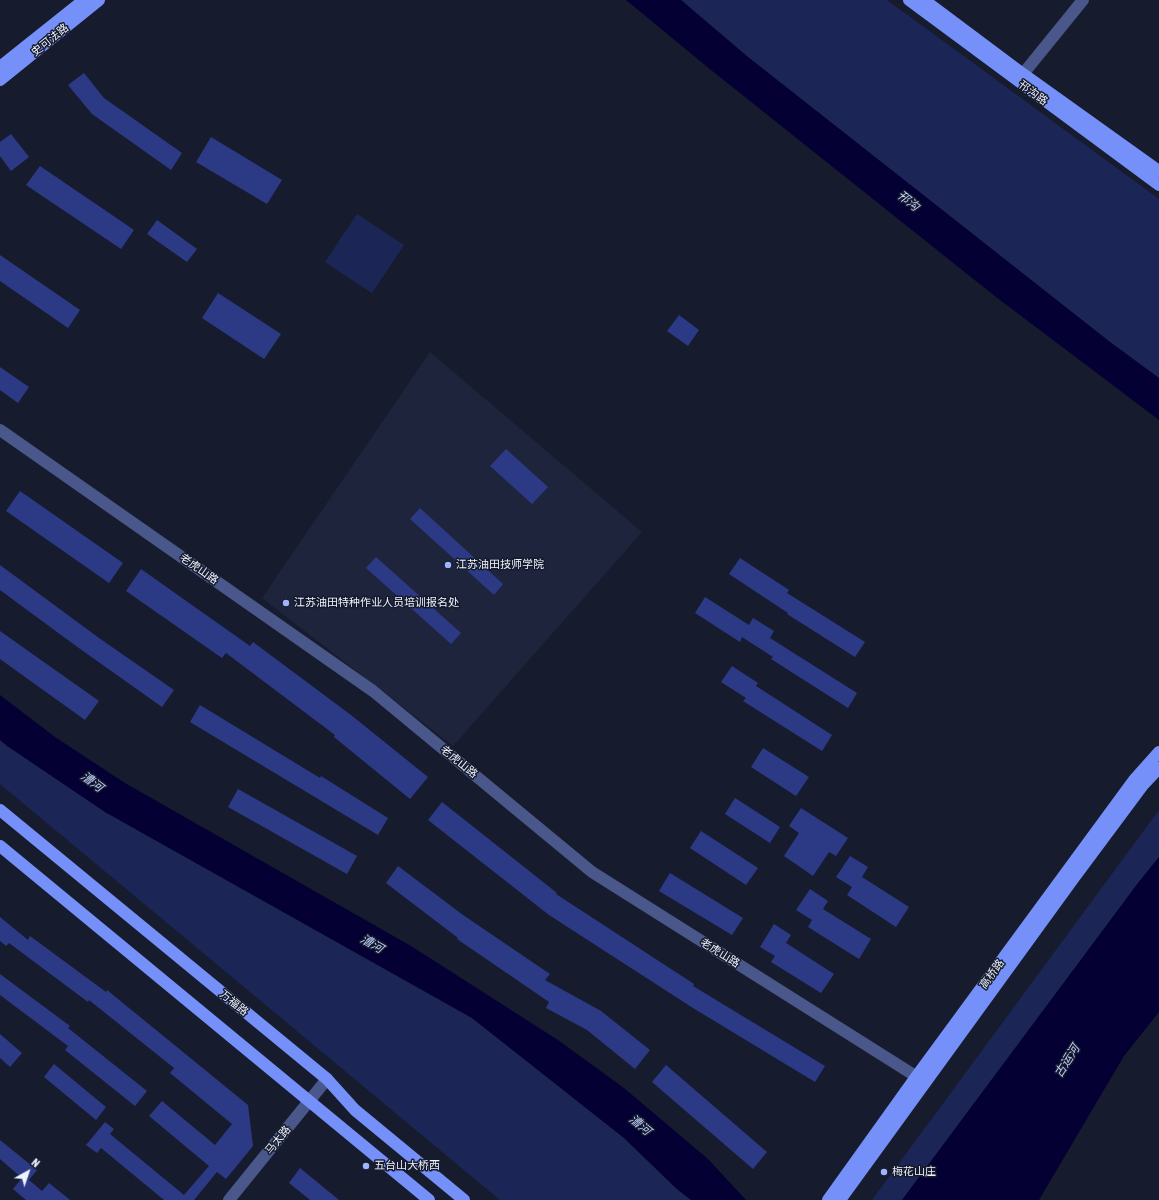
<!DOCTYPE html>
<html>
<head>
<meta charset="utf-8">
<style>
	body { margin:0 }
	#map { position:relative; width:1159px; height:1200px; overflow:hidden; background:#161c2e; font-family:"Asap Condensed",sans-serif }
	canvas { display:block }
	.north { position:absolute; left:8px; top:1152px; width:40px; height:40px; -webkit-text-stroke:3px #161c2e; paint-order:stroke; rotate:40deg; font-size:11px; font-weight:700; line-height:16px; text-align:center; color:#eff3fe }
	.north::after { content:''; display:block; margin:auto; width:14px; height:18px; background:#eff3fe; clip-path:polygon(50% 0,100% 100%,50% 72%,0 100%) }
</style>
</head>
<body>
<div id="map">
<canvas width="1159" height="1200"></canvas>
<div class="north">N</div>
</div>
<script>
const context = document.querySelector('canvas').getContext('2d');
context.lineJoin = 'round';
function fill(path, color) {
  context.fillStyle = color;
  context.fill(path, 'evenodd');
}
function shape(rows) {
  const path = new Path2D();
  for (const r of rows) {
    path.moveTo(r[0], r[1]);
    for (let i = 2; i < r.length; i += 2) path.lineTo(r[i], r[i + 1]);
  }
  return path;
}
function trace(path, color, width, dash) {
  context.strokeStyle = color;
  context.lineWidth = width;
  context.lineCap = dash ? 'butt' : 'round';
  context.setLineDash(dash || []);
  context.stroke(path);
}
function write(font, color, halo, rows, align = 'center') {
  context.font = font + ' "Asap Condensed","Noto Sans SC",sans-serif';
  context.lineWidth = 3;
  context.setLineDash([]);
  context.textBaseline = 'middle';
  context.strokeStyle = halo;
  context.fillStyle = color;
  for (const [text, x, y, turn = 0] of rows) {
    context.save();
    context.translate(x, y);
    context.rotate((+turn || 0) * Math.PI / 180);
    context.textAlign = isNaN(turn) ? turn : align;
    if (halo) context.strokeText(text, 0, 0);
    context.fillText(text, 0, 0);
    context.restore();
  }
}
fill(shape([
	[430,352,642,532,453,746,262,598]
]), '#1d243c');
fill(shape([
	[681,0,887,0,1159,199,1159,378,1110,342,748,57],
	[357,214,404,245,372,293,325,262],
	[0,740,105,812,472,1018,624,1138,678,1190,691,1200,500,1200,0,784],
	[1159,810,1159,857,1138,883,902,1200,872,1200]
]), '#1c2656');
fill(shape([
	[626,0,681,0,748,57,1110,342,1159,378,1159,420,996,297,706,66],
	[0,695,55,737,125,783,411,946,558,1040,624,1088,708,1159,746,1200,691,1200,678,1190,624,1138,472,1018,105,812,7,746,0,740],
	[1159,857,1159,1012,1124,1056,1039,1200,902,1200,1138,883]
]), '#040033');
fill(shape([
	[84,73,104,98,182,153,171,170,92,114,68,85],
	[11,134,29,157,11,171,0,156,0,142],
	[211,137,282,180,267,204,196,162],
	[40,166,134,230,121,249,26,185],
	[157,220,197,249,187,262,147,234],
	[0,255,80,310,68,328,0,281],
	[218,293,281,334,264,359,202,318],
	[679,315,699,330,688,346,667,331],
	[0,367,29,387,18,403,0,390],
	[506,449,548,487,532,504,490,466],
	[20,491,123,563,109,583,6,511],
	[420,508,503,584,494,595,410,519],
	[376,557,461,633,451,644,366,568],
	[740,558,789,590,787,593,865,642,855,657,787,614,788,613,729,574],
	[0,565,99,638,174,690,162,707,76,646,0,590],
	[141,569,250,646,253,642,351,715,428,777,410,799,334,737,335,735,226,653,222,658,126,591],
	[705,597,749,625,753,618,774,631,770,638,857,693,848,708,771,659,773,657,742,637,740,642,695,613],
	[0,631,99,701,85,720,0,659],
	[732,666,758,683,756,686,832,735,822,751,743,701,746,698,721,682],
	[200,705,320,778,321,776,388,818,378,835,190,722],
	[763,748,809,777,796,796,751,767],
	[238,789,357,856,347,874,228,807],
	[735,798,780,827,770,843,725,814],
	[442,802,557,893,556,894,694,984,693,986,825,1066,815,1082,693,1008,549,915,428,820],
	[801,808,848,838,836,856,829,852,813,876,784,856,799,833,789,826],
	[701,831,758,868,746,885,690,848],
	[850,856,868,867,862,877,909,907,896,927,847,895,852,887,836,877],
	[398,866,463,915,550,974,545,980,601,1011,650,1050,635,1069,587,1030,546,1008,549,1002,457,939,458,938,386,883],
	[670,873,743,918,732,935,659,891],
	[810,889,828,901,823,909,871,939,859,959,808,927,812,920,796,910],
	[0,917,28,940,30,936,106,992,107,990,248,1105,253,1146,226,1179,217,1172,194,1200,164,1200,101,1148,97,1153,86,1145,105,1122,114,1129,110,1134,184,1195,209,1166,149,1116,162,1101,215,1145,232,1124,170,1073,174,1068,89,1000,88,1002,9,943,6,946,0,941],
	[774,924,791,935,786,943,834,974,821,993,771,962,775,956,760,947],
	[0,974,70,1026,68,1028,147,1091,135,1106,65,1050,68,1046,0,995],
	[0,1034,22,1053,10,1067,0,1058],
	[54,1064,106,1107,96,1120,44,1077],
	[666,1065,767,1152,753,1169,652,1082],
	[0,1140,37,1170,29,1180,42,1191,49,1183,70,1200,26,1200,13,1189,22,1178,0,1159],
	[300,1168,339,1200,310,1200,289,1183]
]), '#2c3a86');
trace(shape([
	[1023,74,1083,0],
	[0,430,373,691,592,872,925,1082],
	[229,1200,327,1079]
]), '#49578a', 12);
trace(shape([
	[909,0,1159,185],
	[924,0,1023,74,1159,171],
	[0,67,84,0],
	[0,80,99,0],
	[0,810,327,1079,355,1110,464,1200],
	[0,846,429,1200],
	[828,1200,916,1077,1134,780,1159,752],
	[840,1200,1073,879,1143,785,1159,768]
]), '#7690fa', 12);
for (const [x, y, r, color] of [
	[448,565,4,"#9eb4fd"],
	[286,603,4,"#9eb4fd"],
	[366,1166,4,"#9eb4fd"],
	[884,1172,4,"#9eb4fd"]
]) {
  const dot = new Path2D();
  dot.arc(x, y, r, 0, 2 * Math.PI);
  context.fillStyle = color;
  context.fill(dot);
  trace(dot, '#161c2e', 1.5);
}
write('11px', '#eff3fe', '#161c2e', [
	["史可法路",50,40,-39],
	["邗沟路",1033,93,36],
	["老虎山路",199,569,35],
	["老虎山路",459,762,39],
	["老虎山路",720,953,32],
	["高桥路",992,974,-54],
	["万福路",234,1003,39],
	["马太路",278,1140,-51]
]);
write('11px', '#eff3fe', '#161c2e', [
	["江苏油田技师学院",456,565],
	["江苏油田特种作业人员培训报名处",294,603],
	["五台山大桥西",374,1166],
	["梅花山庄",892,1172]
], 'left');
write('italic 12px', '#bfcdf9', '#161c2e', [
	["邗沟",908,201,38],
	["漕河",92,782,37],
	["漕河",372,944,30],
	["古运河",1067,1061,-58],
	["漕河",640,1125,40]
]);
</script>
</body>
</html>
